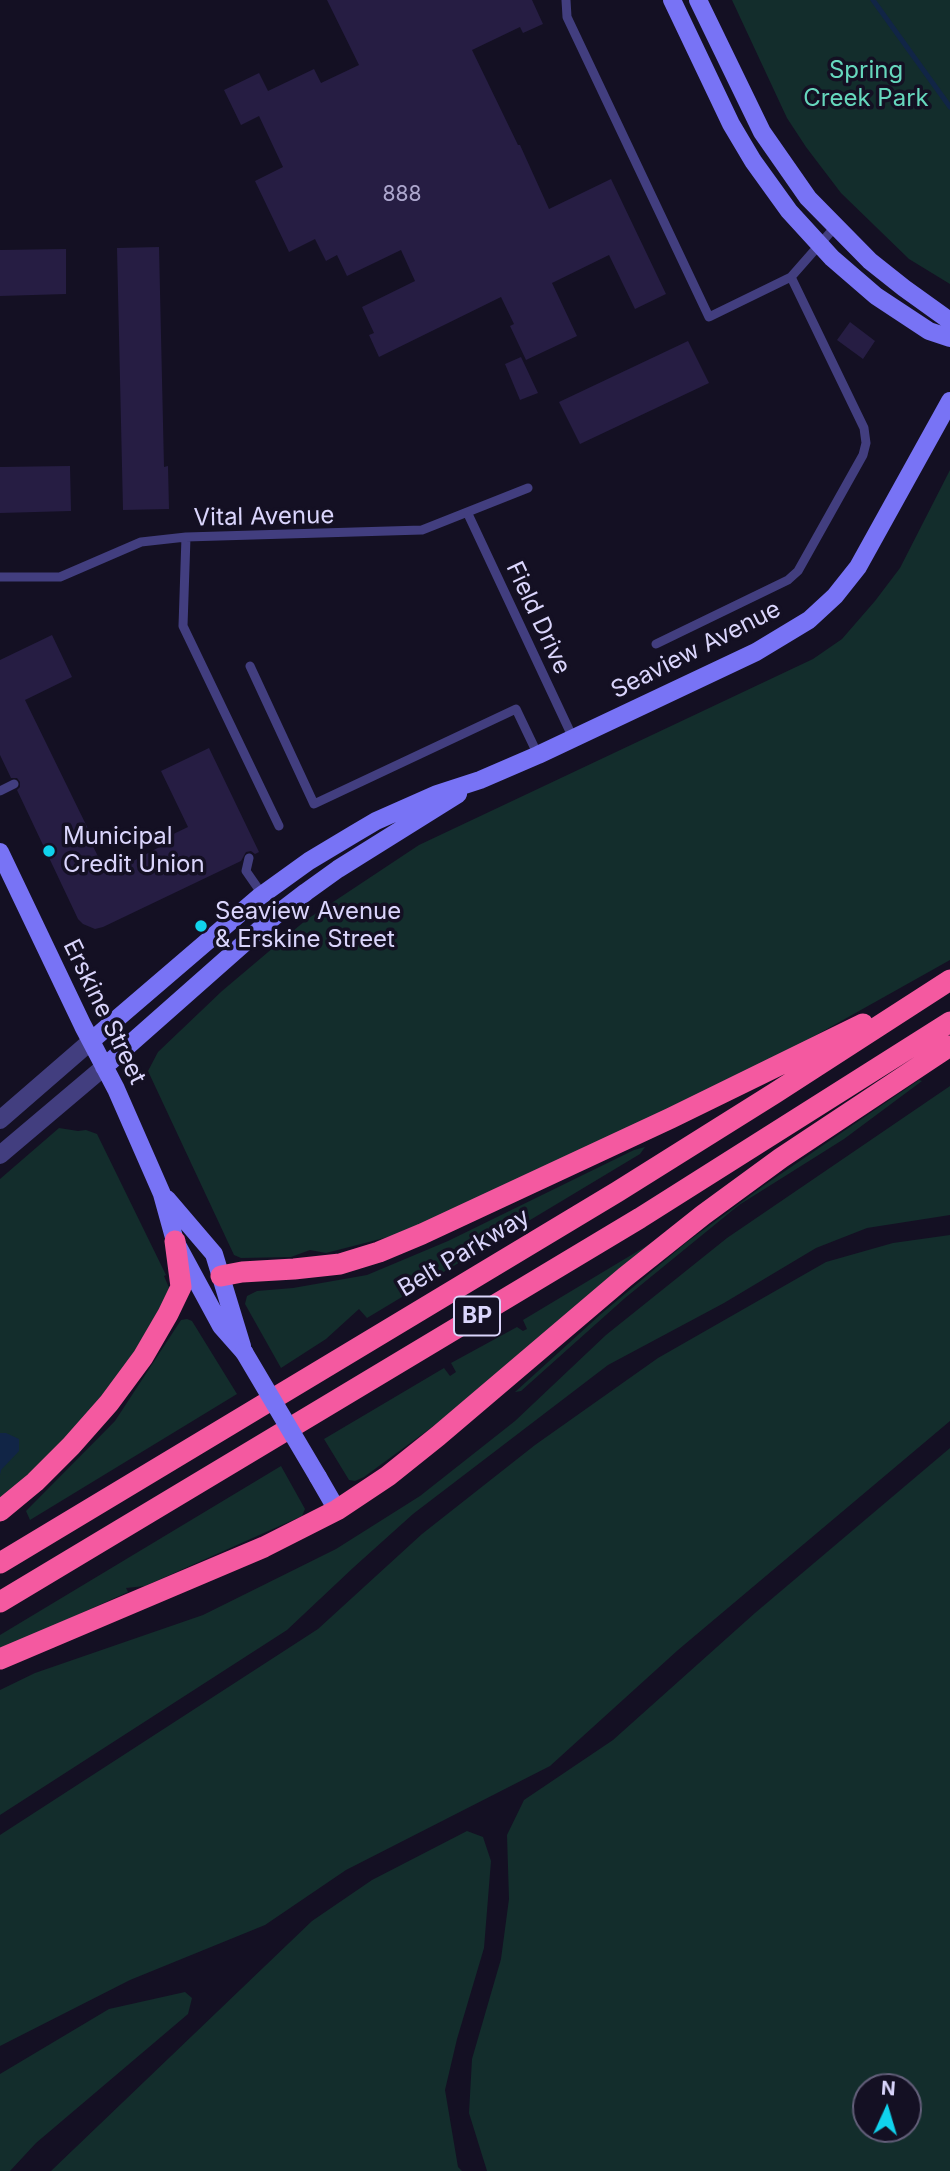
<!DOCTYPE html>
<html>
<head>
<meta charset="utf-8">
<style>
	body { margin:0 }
	#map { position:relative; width:950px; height:2171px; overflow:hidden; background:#141023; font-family:Inter,sans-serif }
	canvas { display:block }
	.north { position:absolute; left:852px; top:2073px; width:70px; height:70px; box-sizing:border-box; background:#141023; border:2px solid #635f7a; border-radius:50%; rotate:4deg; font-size:19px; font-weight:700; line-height:28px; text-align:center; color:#dad5fc }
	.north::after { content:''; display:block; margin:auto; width:24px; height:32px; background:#10d3ed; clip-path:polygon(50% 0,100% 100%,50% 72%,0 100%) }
</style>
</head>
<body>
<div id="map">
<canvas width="950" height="2171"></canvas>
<div class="north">N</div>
</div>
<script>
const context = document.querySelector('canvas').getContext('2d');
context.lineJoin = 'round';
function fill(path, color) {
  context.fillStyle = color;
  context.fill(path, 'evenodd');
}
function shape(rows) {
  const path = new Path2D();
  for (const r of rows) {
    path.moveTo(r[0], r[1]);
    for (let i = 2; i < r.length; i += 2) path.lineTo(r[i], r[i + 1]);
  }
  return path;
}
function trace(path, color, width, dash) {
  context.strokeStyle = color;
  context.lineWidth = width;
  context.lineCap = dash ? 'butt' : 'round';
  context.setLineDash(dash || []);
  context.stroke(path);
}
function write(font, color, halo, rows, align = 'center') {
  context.font = font + ' Inter,sans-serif';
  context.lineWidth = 7;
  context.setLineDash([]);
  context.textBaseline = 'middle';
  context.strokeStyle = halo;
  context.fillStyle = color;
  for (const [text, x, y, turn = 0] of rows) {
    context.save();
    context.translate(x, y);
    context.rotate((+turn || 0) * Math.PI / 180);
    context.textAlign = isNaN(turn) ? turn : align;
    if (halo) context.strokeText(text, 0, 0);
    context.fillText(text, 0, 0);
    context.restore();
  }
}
fill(shape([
	[732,0,950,0,950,284,909,259,841,193,806,147,787,118],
	[950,470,950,960,802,1043,618,1135,396,1235,326,1253,310,1250,291,1257,241,1258,234,1255,148,1071,158,1052,222,991,306,920,419,845,813,659,842,639,875,601,900,568],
	[919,1080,922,1081,844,1139,739,1205,625,1298,521,1391,515,1392,601,1314,687,1242,766,1184],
	[950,1086,950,1215,867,1228,816,1248,724,1303,608,1365,413,1514,354,1567,287,1630,0,1815,0,1690,35,1673,203,1615,336,1549,420,1496,515,1421,606,1335,727,1238],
	[59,1128,78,1131,86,1130,97,1134,166,1275,164,1276,170,1290,118,1381,40,1467,0,1500,0,1179],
	[645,1147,640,1154,367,1318,359,1309,326,1339,281,1368,245,1304,247,1296,257,1291,293,1288,367,1275,448,1241,634,1150],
	[668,1233,439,1422,364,1477,355,1481,349,1480,324,1439,444,1368,450,1376,456,1372,451,1363,517,1327,523,1331,527,1329,523,1320],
	[950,1235,950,1421,678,1650,550,1766,346,1870,265,1925,130,1980,0,2046,0,1835,318,1629,422,1534,535,1445,658,1358,826,1262,893,1243],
	[187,1319,192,1321,237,1394,30,1520,26,1511,115,1421,181,1320],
	[950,1448,950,2171,487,2171,469,2113,472,2059,501,1959,509,1899,507,1835,524,1800,613,1740,755,1613],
	[908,2087,908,2129,866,2129,866,2087],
	[281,1466,305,1509,302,1516,145,1586,126,1588,128,1592,0,1650,0,1635],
	[467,1831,483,1837,491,1861,484,1948,457,2039,445,2090,458,2167,462,2171,51,2171,312,1921,372,1880],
	[185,1992,192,1998,188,2014,36,2143,10,2171,0,2171,0,2074,109,2009]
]), '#132d2c');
fill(shape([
	[0,1433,6,1433,19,1439,19,1451,1,1470,0,1475]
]), '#112546');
trace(shape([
	[873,0,950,107]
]), '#112546', 5);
fill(shape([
	[327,0,532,0,543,24,523,33,520,27,472,50,518,145,520,145,549,209,611,179,666,294,635,309,609,255,552,283,577,336,526,360,510,326,514,324,501,297,379,357,369,335,374,333,362,307,415,281,401,250,347,276,337,255,326,261,315,239,289,252,255,181,283,167,259,116,241,125,224,90,259,73,268,91,314,69,321,83,359,65],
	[159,247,164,467,168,466,169,509,123,510,117,248],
	[66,249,66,294,0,296,0,250],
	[850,322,875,341,863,359,837,340],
	[688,341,709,383,580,444,559,402],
	[521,357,538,393,520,400,505,364],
	[70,466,71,511,0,513,0,467],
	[52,635,72,677,25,700,93,839,90,840,107,875,167,843,165,838,188,827,161,771,209,748,259,852,255,854,251,851,246,852,241,861,103,927,95,929,83,924,78,919,17,790,20,787,20,782,17,778,11,778,0,755,0,660]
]), '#261d43');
trace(shape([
	[566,0,567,17,709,317,791,277,835,227],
	[468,514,573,738],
	[186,537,183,626,279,826],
	[0,577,60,577,141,542,186,537,422,530,528,488],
	[656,644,788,580,798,571,863,455,866,443,864,428,791,277],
	[250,666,314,804,516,709,538,755],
	[0,791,14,784],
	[249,858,246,871,262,894]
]), '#423e7f', 9);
trace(shape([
	[0,1120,91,1041],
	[0,1155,104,1067]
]), '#423e7f', 18);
trace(shape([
	[672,0,731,124,753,161,789,211,832,258,876,296,929,331,950,338],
	[698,0,762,132,808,198,870,261,904,288,950,321],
	[0,852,83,1026,116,1089,162,1194,175,1241,221,1326,244,1352],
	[91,1041,259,897,309,861,354,834,376,821,437,794,480,780,538,755,756,652,809,620,835,596,858,567,950,401],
	[104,1067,276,915,306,892,338,869,458,794],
	[167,1199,214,1254,242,1346],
	[318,1477,337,1510]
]), '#7873f5', 18);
trace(shape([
	[221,1276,242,1272,294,1269,340,1264,379,1252,422,1234,671,1118,863,1024],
	[0,1511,35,1482,71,1446,109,1403,143,1357,168,1314,181,1287,175,1241],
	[0,1563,617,1192,775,1093,950,980],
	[0,1602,640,1218,950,1022],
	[0,1659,264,1547,337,1510,388,1476,438,1436,625,1277,703,1215,781,1158,950,1046]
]), '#f459a0', 21);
trace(shape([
	[244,1352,318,1477]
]), '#7873f5', 18);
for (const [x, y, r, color] of [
	[49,851,7,"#10d3ed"],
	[201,926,7,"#10d3ed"]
]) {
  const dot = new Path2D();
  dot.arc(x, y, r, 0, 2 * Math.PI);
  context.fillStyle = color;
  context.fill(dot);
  trace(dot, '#141023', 2.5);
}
write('21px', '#ada7ce', null, [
	["888",402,195]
]);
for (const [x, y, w] of [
	[477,1316,46]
]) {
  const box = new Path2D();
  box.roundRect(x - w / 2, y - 19.5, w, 39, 5);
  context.fillStyle = '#141023';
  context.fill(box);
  trace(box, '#dad5fc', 2);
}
write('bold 23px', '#dad5fc', null, [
	["BP",477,1316]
]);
write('24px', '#66d7bd', '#141023', [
	["Spring",866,71],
	["Creek Park",866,99]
]);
write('24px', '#dad5fc', '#141023', [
	["Vital Avenue",264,517,-1],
	["Field Drive",538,618,65],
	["Seaview Avenue",696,650,-27],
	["Erskine Street",104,1012,64],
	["Belt Parkway",464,1253,-31]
]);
write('24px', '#dad5fc', '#141023', [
	["Municipal",63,837],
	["Credit Union",63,865],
	["Seaview Avenue",215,912],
	["& Erskine Street",215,940]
], 'left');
</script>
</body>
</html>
